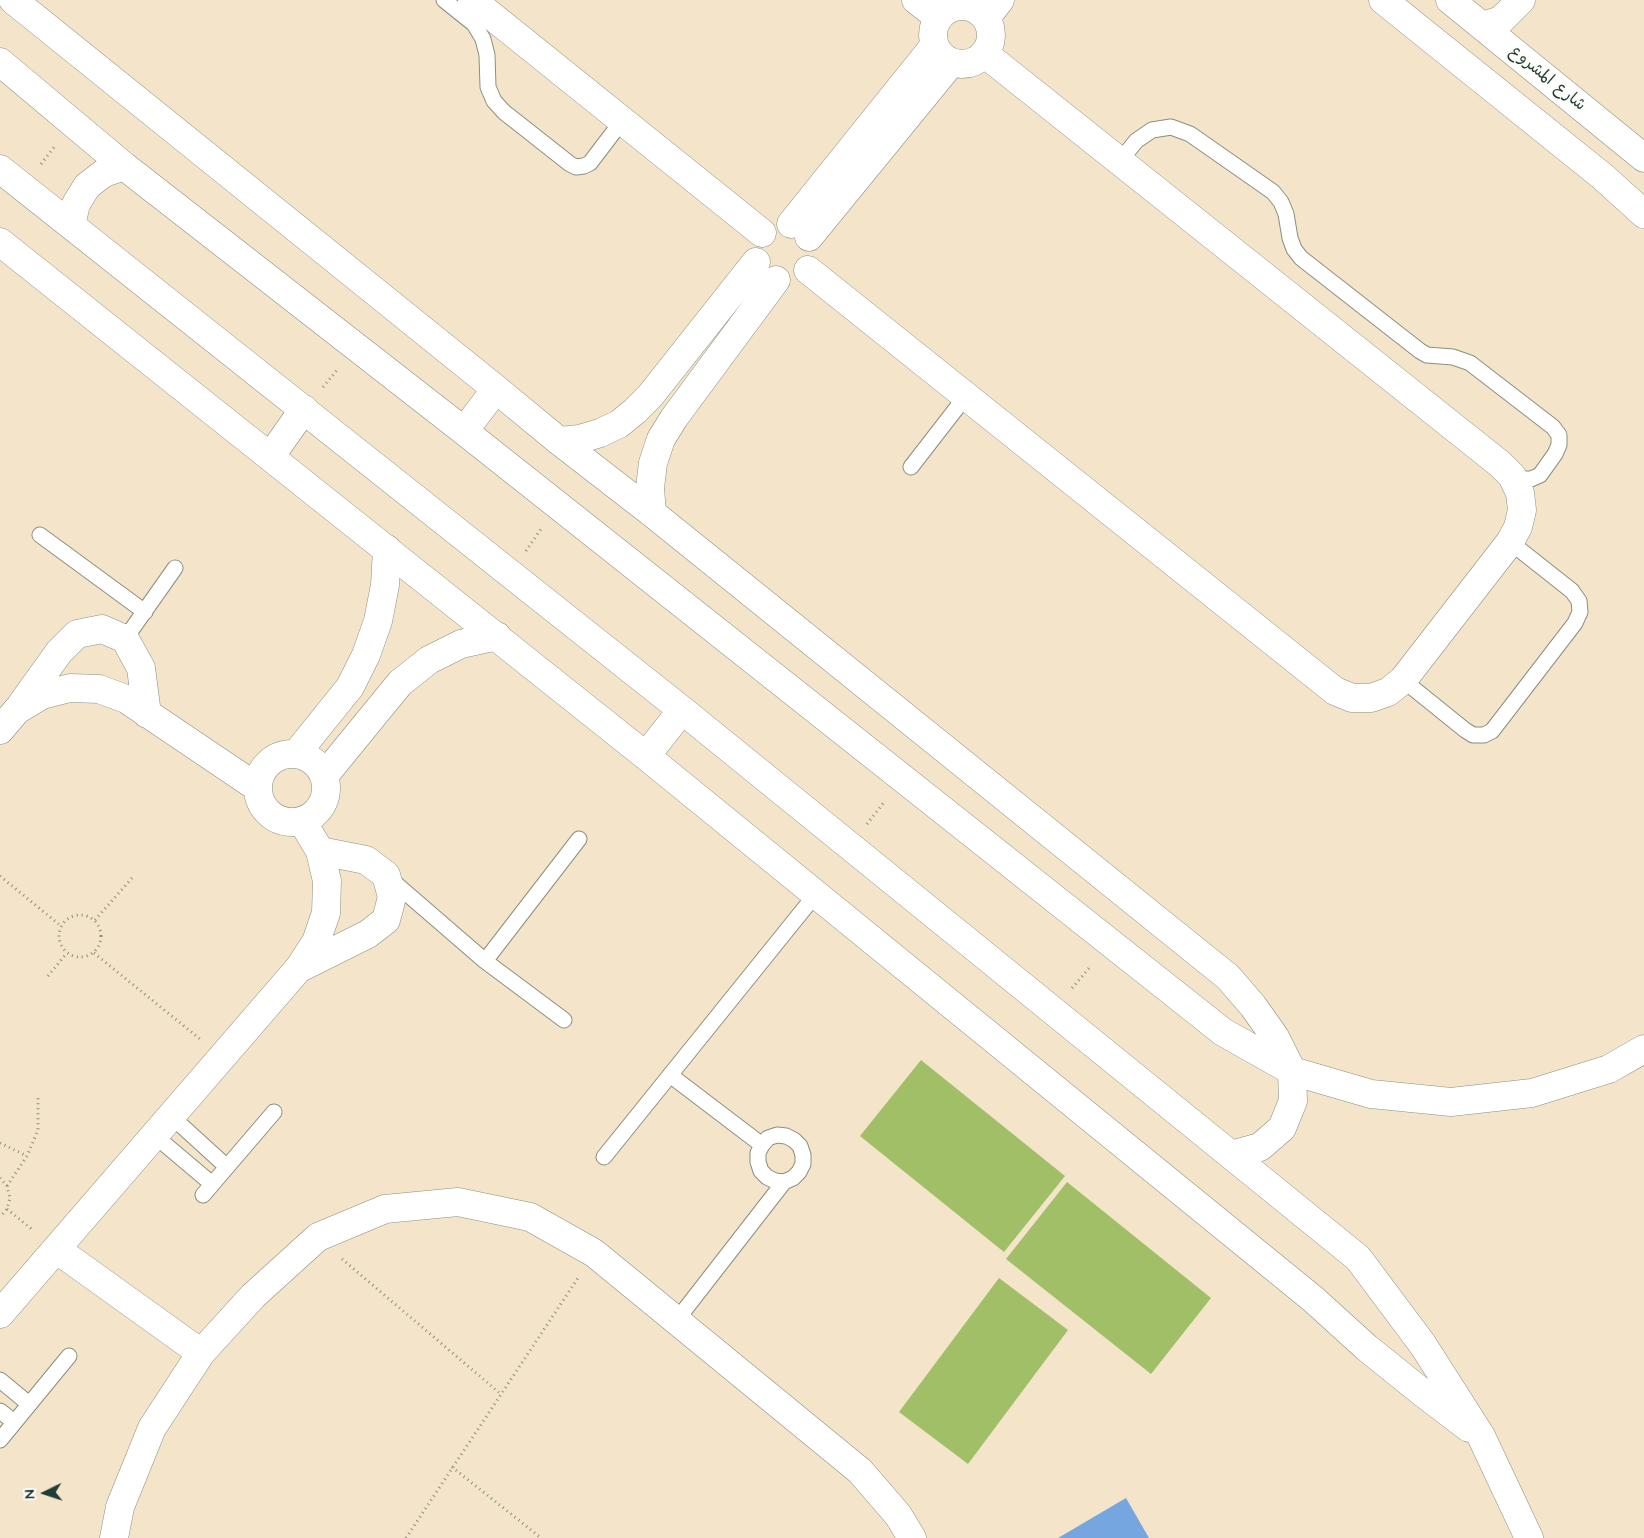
<!DOCTYPE html>
<html>
<head>
<meta charset="utf-8">
<style>
	body { margin:0 }
	#map { position:relative; width:1644px; height:1538px; overflow:hidden; background:#f3e4ca; font-family:"Architects Daughter",sans-serif }
	canvas { display:block }
	.north { position:absolute; left:20px; top:1468px; width:50px; height:50px; -webkit-text-stroke:4px #fdfcf7; paint-order:stroke; rotate:266deg; font-size:14px; font-weight:700; line-height:20px; text-align:center; color:#1f3d34 }
	.north::after { content:''; display:block; margin:auto; width:18px; height:22px; background:#1f3d34; clip-path:polygon(50% 0,100% 100%,50% 72%,0 100%) }
</style>
</head>
<body>
<div id="map">
<canvas width="1644" height="1538"></canvas>
<div class="north">N</div>
</div>
<script>
const context = document.querySelector('canvas').getContext('2d');
context.lineJoin = 'round';
function fill(path, color) {
  context.fillStyle = color;
  context.fill(path, 'evenodd');
}
function shape(rows) {
  const path = new Path2D();
  for (const r of rows) {
    if (r.length === 3) {
      path.moveTo(r[0] + r[2], r[1]);
      path.arc(r[0], r[1], r[2], 0, 2 * Math.PI);
      continue;
    }
    path.moveTo(r[0], r[1]);
    for (let i = 2; i < r.length; i += 2) path.lineTo(r[i], r[i + 1]);
  }
  return path;
}
function trace(path, color, width, dash) {
  context.strokeStyle = color;
  context.lineWidth = width;
  context.lineCap = dash ? 'butt' : 'round';
  context.setLineDash(dash || []);
  context.stroke(path);
}
function write(font, color, halo, rows, align = 'center') {
  context.font = font + ' "Architects Daughter","Playpen Sans Arabic",sans-serif';
  context.lineWidth = 4;
  context.setLineDash([]);
  context.textBaseline = 'middle';
  context.strokeStyle = halo;
  context.fillStyle = color;
  for (const [text, x, y, turn = 0] of rows) {
    context.save();
    context.translate(x, y);
    context.rotate((+turn || 0) * Math.PI / 180);
    context.textAlign = isNaN(turn) ? turn : align;
    if (halo) context.strokeText(text, 0, 0);
    context.fillText(text, 0, 0);
    context.restore();
  }
}
fill(shape([
	[921,1060,1065,1176,1004,1252,860,1136],
	[1067,1182,1211,1298,1151,1374,1006,1259],
	[999,1278,1068,1330,968,1464,899,1412]
]), '#a0bf67');
fill(shape([
	[1126,1498,1149,1538,1058,1538]
]), '#75a6e0');
const lane = shape([
	[444,0,474,24,483,39,487,55,488,87,494,101,504,112,570,164,576,167,584,166,590,163,622,121],
	[1120,161,1136,141,1152,130,1171,127,1190,134,1273,192,1281,202,1286,214,1290,238,1294,249,1301,258,1420,351,1427,355,1453,357,1470,363,1553,427,1559,435,1559,445,1555,454,1540,475,1531,479,1521,479,1512,476],
	[911,467,966,396],
	[40,535,145,612],
	[125,639,175,568],
	[1403,680,1465,730,1473,735,1484,735,1492,731,1575,623,1580,612,1579,601,1572,591,1510,542],
	[389,878,485,961,564,1020],
	[485,961,579,839],
	[670,1075,762,1145],
	[171,1116,227,1167],
	[154,1135,212,1184],
	[604,1157,816,894],
	[203,1195,274,1112],
	[676,1321,784,1182,793,1178,799,1172,803,1164,803,1155,800,1146,794,1140,786,1136,777,1135,768,1138,762,1145,758,1153,758,1162,761,1171,767,1177,775,1181,784,1182],
	[0,1380,29,1404],
	[0,1411,14,1422],
	[0,1440,69,1356]
]);
const street = shape([
	[13,0,496,389,559,441,652,513,1228,977,1253,1006,1275,1037,1292,1071,1293,1101,1282,1128,1260,1147,1231,1155],
	[472,0,762,233],
	[916,0,938,17],
	[1383,0,1602,176,1644,214],
	[1450,0,1644,158],
	[962,35,29],
	[986,18,1000,0],
	[1482,26,1501,20,1521,0],
	[0,62,124,166,464,431,1223,1032,1292,1071,1371,1094,1451,1102,1532,1093,1609,1069,1644,1049],
	[0,169,682,710,1358,1258,1423,1345,1481,1436,1529,1538],
	[791,224,934,46],
	[71,225,76,204,87,186,104,173,124,166],
	[809,237,951,63],
	[0,242,646,756,1313,1299,1367,1348,1423,1393,1469,1428],
	[808,270,1335,691,1352,698,1371,698,1388,692,1403,680,1510,542,1518,527,1522,510,1520,493,1512,476,1500,464,985,54],
	[464,431,496,389],
	[559,441,580,439,600,433,619,424,635,411,650,396,756,262],
	[270,457,304,409],
	[652,513,650,488,653,463,661,439,674,418,776,280],
	[21,705,59,652,77,634,102,629,125,639,141,668,147,714],
	[0,730,17,710,42,695,70,688,99,689,126,699,258,788],
	[296,754,350,687,366,655,378,621,385,585,387,549],
	[292,788,34],
	[646,756,682,710],
	[324,776,400,683,429,660,461,644,497,636],
	[300,968,368,934,386,920,392,897,386,875,366,860,320,851],
	[56,1249,201,1353],
	[0,1314,299,968,316,942,326,913,327,881,320,851,302,821],
	[114,1538,120,1507,152,1428,201,1353,253,1296,318,1237,385,1209,458,1202,530,1217,594,1253,860,1471,898,1515,912,1538]
]);
trace(lane, '#89907f', 17);
trace(street, '#89907f', 29);
trace(shape([
	[41,164,55,146],
	[323,387,338,369],
	[526,551,541,529],
	[867,824,885,801],
	[0,876,61,926],
	[80,936,21],
	[95,920,133,877],
	[94,953,200,1039],
	[48,976,67,953],
	[1072,988,1091,966],
	[0,1143,27,1156],
	[0,1178,7,1186,10,1198,7,1209,0,1217],
	[7,1186,27,1156,38,1130,38,1098],
	[7,1209,34,1231],
	[342,1259,502,1395],
	[452,1467,541,1538],
	[406,1538,578,1278]
]), '#89907f', 3, [1, 4]);
trace(lane, '#fff', 15);
trace(street, '#fff', 28);
write('16px', '#1f3d34', '#fdfcf7', [
	["شارع المشروع",1547,79,39]
]);
</script>
</body>
</html>
